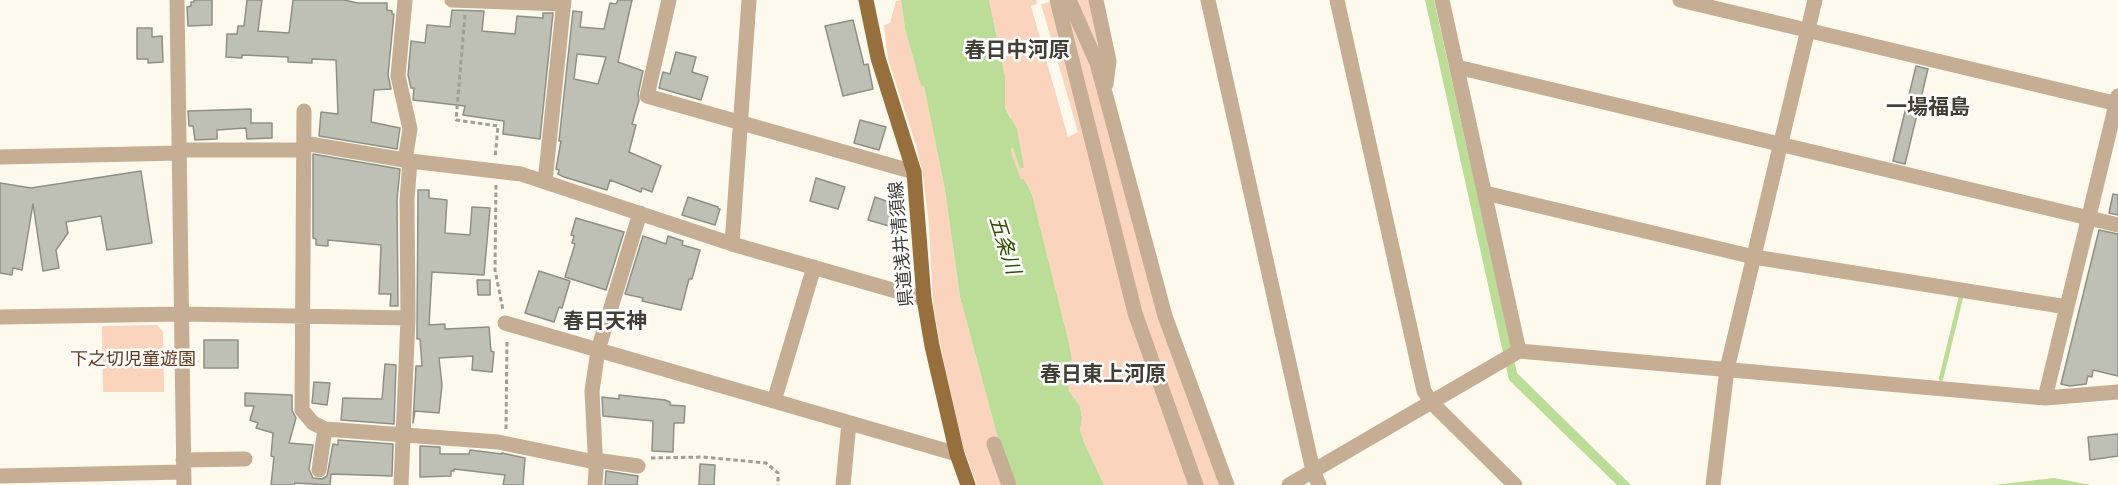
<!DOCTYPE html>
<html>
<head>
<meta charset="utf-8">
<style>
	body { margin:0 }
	canvas { display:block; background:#fdf9ed }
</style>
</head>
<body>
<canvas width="2118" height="485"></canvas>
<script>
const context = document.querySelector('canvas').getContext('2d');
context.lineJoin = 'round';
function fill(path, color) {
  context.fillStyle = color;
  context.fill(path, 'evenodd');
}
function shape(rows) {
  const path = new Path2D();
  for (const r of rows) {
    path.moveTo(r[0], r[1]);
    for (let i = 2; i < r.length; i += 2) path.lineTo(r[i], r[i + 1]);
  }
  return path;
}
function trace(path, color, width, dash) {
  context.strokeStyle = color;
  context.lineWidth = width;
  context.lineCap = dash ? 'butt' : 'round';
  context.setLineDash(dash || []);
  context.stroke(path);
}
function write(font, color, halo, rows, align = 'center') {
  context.font = font + ' Commissioner,"Noto Sans JP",sans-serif';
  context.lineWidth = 5;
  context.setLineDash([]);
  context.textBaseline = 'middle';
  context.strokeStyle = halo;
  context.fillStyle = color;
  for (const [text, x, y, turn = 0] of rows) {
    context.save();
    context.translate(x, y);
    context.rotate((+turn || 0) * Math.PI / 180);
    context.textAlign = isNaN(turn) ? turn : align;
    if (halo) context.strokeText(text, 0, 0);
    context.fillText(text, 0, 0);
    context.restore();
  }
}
fill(shape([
	[901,0,905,29,921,85,924,85,945,190,960,297,998,439,1017,485,977,485,964,449,943,359,933,304,929,225,923,176,916,145,888,59,884,25,890,23,896,1],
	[989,0,1036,0,1037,4,1031,6,1068,137,1078,132,1041,4,1051,2,1190,485,1104,485,1084,442,1080,430,1082,418,1080,406,1069,391,1068,375,1072,359,1069,343,1032,194,1024,179,1021,179,1012,155,1011,149,1014,148,1011,117,1005,108,1005,76],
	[1063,0,1091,65,1220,485,1201,485,1138,301],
	[1072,0,1089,0,1099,52],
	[157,325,163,332,164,392,103,392,102,326]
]), '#fbd4bd');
fill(shape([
	[901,0,989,0,1005,76,1005,108,1017,129,1024,168,1020,168,1013,148,1011,149,1012,155,1021,179,1024,179,1032,194,1069,343,1072,359,1068,375,1069,391,1080,406,1082,418,1080,430,1084,442,1104,485,1017,485,998,439,960,297,945,190,924,86,921,86,905,29],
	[1425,0,1434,0,1517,373,1631,485,1617,485,1509,380],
	[2054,478,2091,485,1993,485]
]), '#bcdd97');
trace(shape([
	[1941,379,1961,297]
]), '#bcdd97', 4.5);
const building = shape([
	[194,0,212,0,212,25,188,26,187,7,191,6,191,2,194,2,194,0],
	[247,0,262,0,258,31,289,33,293,0,344,0,358,3,387,3,387,10,392,11,392,14,394,14,388,75,391,89,374,90,371,122,400,128,397,149,319,136,321,112,338,114,336,60,312,59,312,63,288,62,288,57,242,55,242,58,226,57,227,34,237,34,238,26,244,26,247,0],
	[618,0,632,0,618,62,643,71,638,94,639,100,632,124,636,125,629,152,661,166,652,192,642,188,641,192,610,180,607,190,564,177,558,174,559,170,556,169,561,141,559,141,573,11,582,12,580,27,604,29,610,3,616,4,618,0],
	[577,54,606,57,598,84,574,79,577,54],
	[452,10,484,11,482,31,515,34,517,16,543,18,543,13,553,13,540,139,503,134,504,121,463,115,465,106,413,100,414,88,411,88,408,75,411,41,425,43,427,25,450,27,452,10],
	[853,20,864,65,868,64,873,89,843,96,825,26,853,20],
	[137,28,152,28,152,37,162,36,163,62,148,63,148,59,137,59,137,28],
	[676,52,696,57,692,72,708,77,701,100,659,88,663,72,670,74,676,52],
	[1916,66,1928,69,1905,164,1893,161,1916,66],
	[251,109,251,123,272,123,272,138,247,139,246,128,217,130,217,139,195,140,193,126,189,126,188,111,251,109],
	[860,120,886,127,879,150,854,143,860,120],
	[313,154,400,169,397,200,398,306,390,306,391,294,379,294,381,245,328,240,328,246,316,245,316,239,313,238,313,154],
	[141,171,152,243,107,250,101,216,66,222,68,233,56,250,59,268,43,271,33,204,22,270,13,268,12,275,0,273,0,183,31,188,141,171],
	[816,178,845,187,838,209,810,201,816,178],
	[418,190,429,190,429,198,447,200,445,233,470,235,472,207,490,208,484,275,432,272,429,325,445,324,445,329,489,327,491,351,494,352,492,372,472,370,473,356,439,358,442,385,439,413,415,411,413,423,416,366,422,366,420,339,417,339,418,190],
	[2113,194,2118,195,2118,215,2109,213,2113,194],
	[688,197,718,207,718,209,720,209,715,225,682,215,688,197],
	[875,197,902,207,896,228,868,220,875,197],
	[576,218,624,232,606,290,565,277,575,244,572,243,574,236,571,235,576,218],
	[2099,230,2118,234,2118,376,2093,370,2092,377,2088,376,2086,384,2070,386,2061,384,2099,230],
	[643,236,666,244,668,236,683,241,682,245,700,250,692,279,689,279,681,310,642,301,643,298,625,294,643,236],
	[539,271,570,281,562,308,559,307,554,322,525,313,539,271],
	[477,280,490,280,490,295,478,295,477,280],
	[204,340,238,340,238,368,204,368,204,340],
	[385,364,396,365,394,424,341,420,343,398,382,399,385,364],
	[314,382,330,383,327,405,312,403,314,382],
	[245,393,292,395,292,410,296,418,289,443,313,445,309,469,313,478,322,479,327,476,333,444,338,445,338,440,393,444,392,476,331,474,330,485,295,483,294,485,271,485,274,457,271,456,273,433,256,428,258,423,250,420,254,406,245,406,245,393],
	[619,395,665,400,670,402,670,405,685,406,684,423,674,423,673,452,652,451,653,421,603,416,602,397,619,399,619,395],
	[2118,434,2118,456,2090,460,2088,437,2118,434],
	[420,446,440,447,440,454,469,454,470,450,502,454,502,453,525,458,523,485,503,485,505,475,454,469,454,471,451,471,451,476,420,477,420,446],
	[700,464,715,465,714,485,699,485,700,464],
	[606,471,638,476,637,485,605,485,606,471]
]);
fill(building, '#bfc0b5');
trace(building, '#8f9085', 1.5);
trace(shape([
	[465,15,456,120,498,126,495,158],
	[496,185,495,270,503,310],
	[506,429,507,340],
	[651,458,703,457,766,463,778,473,778,485]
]), '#a19e96', 3, [4.5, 3]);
trace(shape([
	[177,0,184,485],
	[405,0,398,76,410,129,405,160],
	[452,0,563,4],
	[669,0,647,96,914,172],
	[1057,0,1135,313,1196,485],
	[1069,0,1097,63,1165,316,1227,485],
	[1096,0,1109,61,1106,84],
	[1208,0,1313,471,1319,485],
	[1337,0,1424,391,1431,402,1515,485],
	[1442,0,1519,351],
	[1680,0,2118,104],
	[1457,67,2118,225],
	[304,111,302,410,313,423,325,429,498,442,595,462],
	[304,143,410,161,521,174,732,244,924,299],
	[179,150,304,150],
	[0,157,179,153],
	[545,182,564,0],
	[1485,193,1754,257,2067,307],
	[732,244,749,0],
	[0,317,181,314,408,318],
	[505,323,957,454],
	[2045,398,2118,96],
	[774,401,814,267],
	[994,444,1009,485],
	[183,460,245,459],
	[595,460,638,466],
	[319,470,325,429],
	[0,476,183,472],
	[401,485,408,318,407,200,410,161],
	[595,485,596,471,592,391,598,350,640,213],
	[843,485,849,423],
	[1289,485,1519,351,2045,398,2118,392],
	[1713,485,1727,369,1815,0]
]), '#c5ae94', 15);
trace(shape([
	[866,0,878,58,914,172,924,299,932,346,957,454,968,485]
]), '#966f3c', 15);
write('18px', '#3d3b37', '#fff', [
	["県道浅井清須線",901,244,-95]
]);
write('18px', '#653819', '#fff', [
	["下之切児童遊園",133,359]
]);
write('italic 20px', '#344f00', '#fff', [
	["五条川",1005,245,72]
]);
write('bold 21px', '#423f36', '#fff', [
	["春日中河原",1017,50],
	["一場福島",1928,107],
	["春日天神",605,321],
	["春日東上河原",1103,374]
]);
</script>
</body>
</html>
